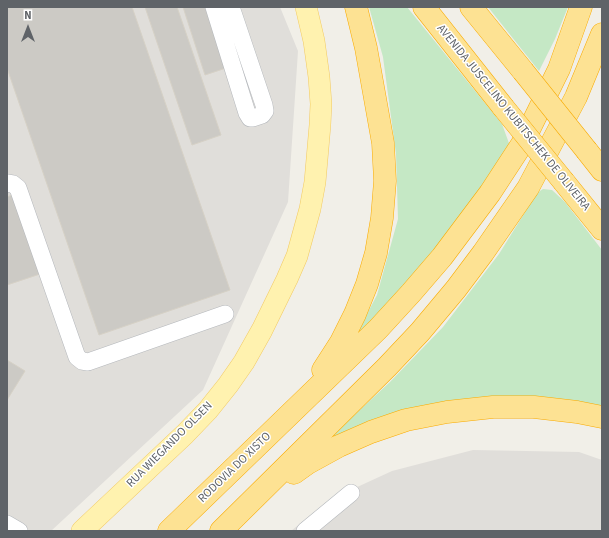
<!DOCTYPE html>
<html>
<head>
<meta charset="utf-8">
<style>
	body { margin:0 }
	#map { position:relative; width:609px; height:538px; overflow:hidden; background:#f1efe8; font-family:"Source Sans 3",sans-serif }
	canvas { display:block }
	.frame { position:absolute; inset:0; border:8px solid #5f6368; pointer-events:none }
	.north { position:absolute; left:8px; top:8px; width:40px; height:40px; -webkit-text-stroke:3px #fff; paint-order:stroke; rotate:0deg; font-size:11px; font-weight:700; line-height:16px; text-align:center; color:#5f6368 }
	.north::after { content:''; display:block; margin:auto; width:14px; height:18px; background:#5f6368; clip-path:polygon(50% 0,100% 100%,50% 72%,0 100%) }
</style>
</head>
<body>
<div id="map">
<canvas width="609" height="538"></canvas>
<div class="frame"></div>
<div class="north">N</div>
</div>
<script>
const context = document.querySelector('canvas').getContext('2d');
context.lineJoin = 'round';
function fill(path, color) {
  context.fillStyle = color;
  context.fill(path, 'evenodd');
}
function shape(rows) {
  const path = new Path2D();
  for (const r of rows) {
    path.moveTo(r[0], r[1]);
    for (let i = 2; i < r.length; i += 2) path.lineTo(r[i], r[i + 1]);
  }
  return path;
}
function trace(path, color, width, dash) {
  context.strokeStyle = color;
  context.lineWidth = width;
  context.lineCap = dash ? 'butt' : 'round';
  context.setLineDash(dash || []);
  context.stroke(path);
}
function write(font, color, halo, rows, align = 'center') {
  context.font = font + ' "Source Sans 3",sans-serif';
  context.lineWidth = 3;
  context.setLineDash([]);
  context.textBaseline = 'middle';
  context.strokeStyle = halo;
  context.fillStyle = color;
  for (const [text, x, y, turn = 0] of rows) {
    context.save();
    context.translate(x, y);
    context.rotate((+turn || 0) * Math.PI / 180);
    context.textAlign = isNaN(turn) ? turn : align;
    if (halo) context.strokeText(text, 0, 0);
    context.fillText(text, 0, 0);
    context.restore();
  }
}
fill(shape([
	[7,7,280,7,298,51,288,202,203,390,51,531,7,531],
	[473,450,579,452,602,460,602,531,291,531,329,500,392,471]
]), '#e0deda');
fill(shape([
	[369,7,407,7,502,124,510,146,456,225,350,346,377,295,398,219,396,154,383,57],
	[488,7,568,7,555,39,539,71],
	[543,189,552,190,565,202,602,250,602,408,569,402,324,443,390,382,443,327,499,254,537,193]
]), '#c5e8c5');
const building = shape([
	[7,7,132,7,230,290,99,335,7,68,7,7],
	[145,7,177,7,221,135,192,145,145,7],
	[183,7,206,7,226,68,205,75,183,7],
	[15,194,40,274,7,285,7,197,15,194],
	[7,360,25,371,7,400,7,360]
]);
fill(building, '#cccac5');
trace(building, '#d6d1c6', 1);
const minor = shape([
	[214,7,247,113,250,118,253,118,262,115,265,111,264,105,231,7],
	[7,183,13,184,18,188,77,357,82,361,88,362,225,314],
	[7,524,19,531],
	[305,531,351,493]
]);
const major = shape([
	[82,531,185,434,208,410,228,385,244,362,262,330,287,279,297,256,310,209,315,182,320,125,321,104,319,77,314,41,306,7]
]);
const highway = shape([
	[424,7,503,107],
	[471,7,523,71],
	[587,151,602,170],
	[564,182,602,229],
	[323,370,341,342,355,314,367,284,376,253,382,218,385,181,383,143,366,48,356,7],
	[294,473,308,463,339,446,371,432,406,420,447,412,493,407,534,407,577,412,602,417],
	[169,531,378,329,411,293,442,257,490,193,522,144,559,69,581,7],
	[221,531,387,367,420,332,456,289,483,253,528,188,576,97,602,34]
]);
trace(minor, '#b5b8bc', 18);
trace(major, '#f2c960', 22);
trace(highway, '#f9ab00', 23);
trace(minor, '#fff', 17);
trace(major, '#fff2af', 21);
trace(highway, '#fde293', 22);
const highwayBridge = shape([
	[523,71,587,151],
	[503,107,564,182]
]);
trace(highwayBridge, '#f9ab00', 23, []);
trace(highwayBridge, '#fde293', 22);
write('12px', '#5f6368', '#fff', [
	["AVENIDA JUSCELINO KUBITSCHEK DE OLIVEIRA",513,118,51],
	["RUA WIEGANDO OLSEN",170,445,-45],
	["RODOVIA DO XISTO",235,468,-44]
]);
</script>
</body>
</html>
